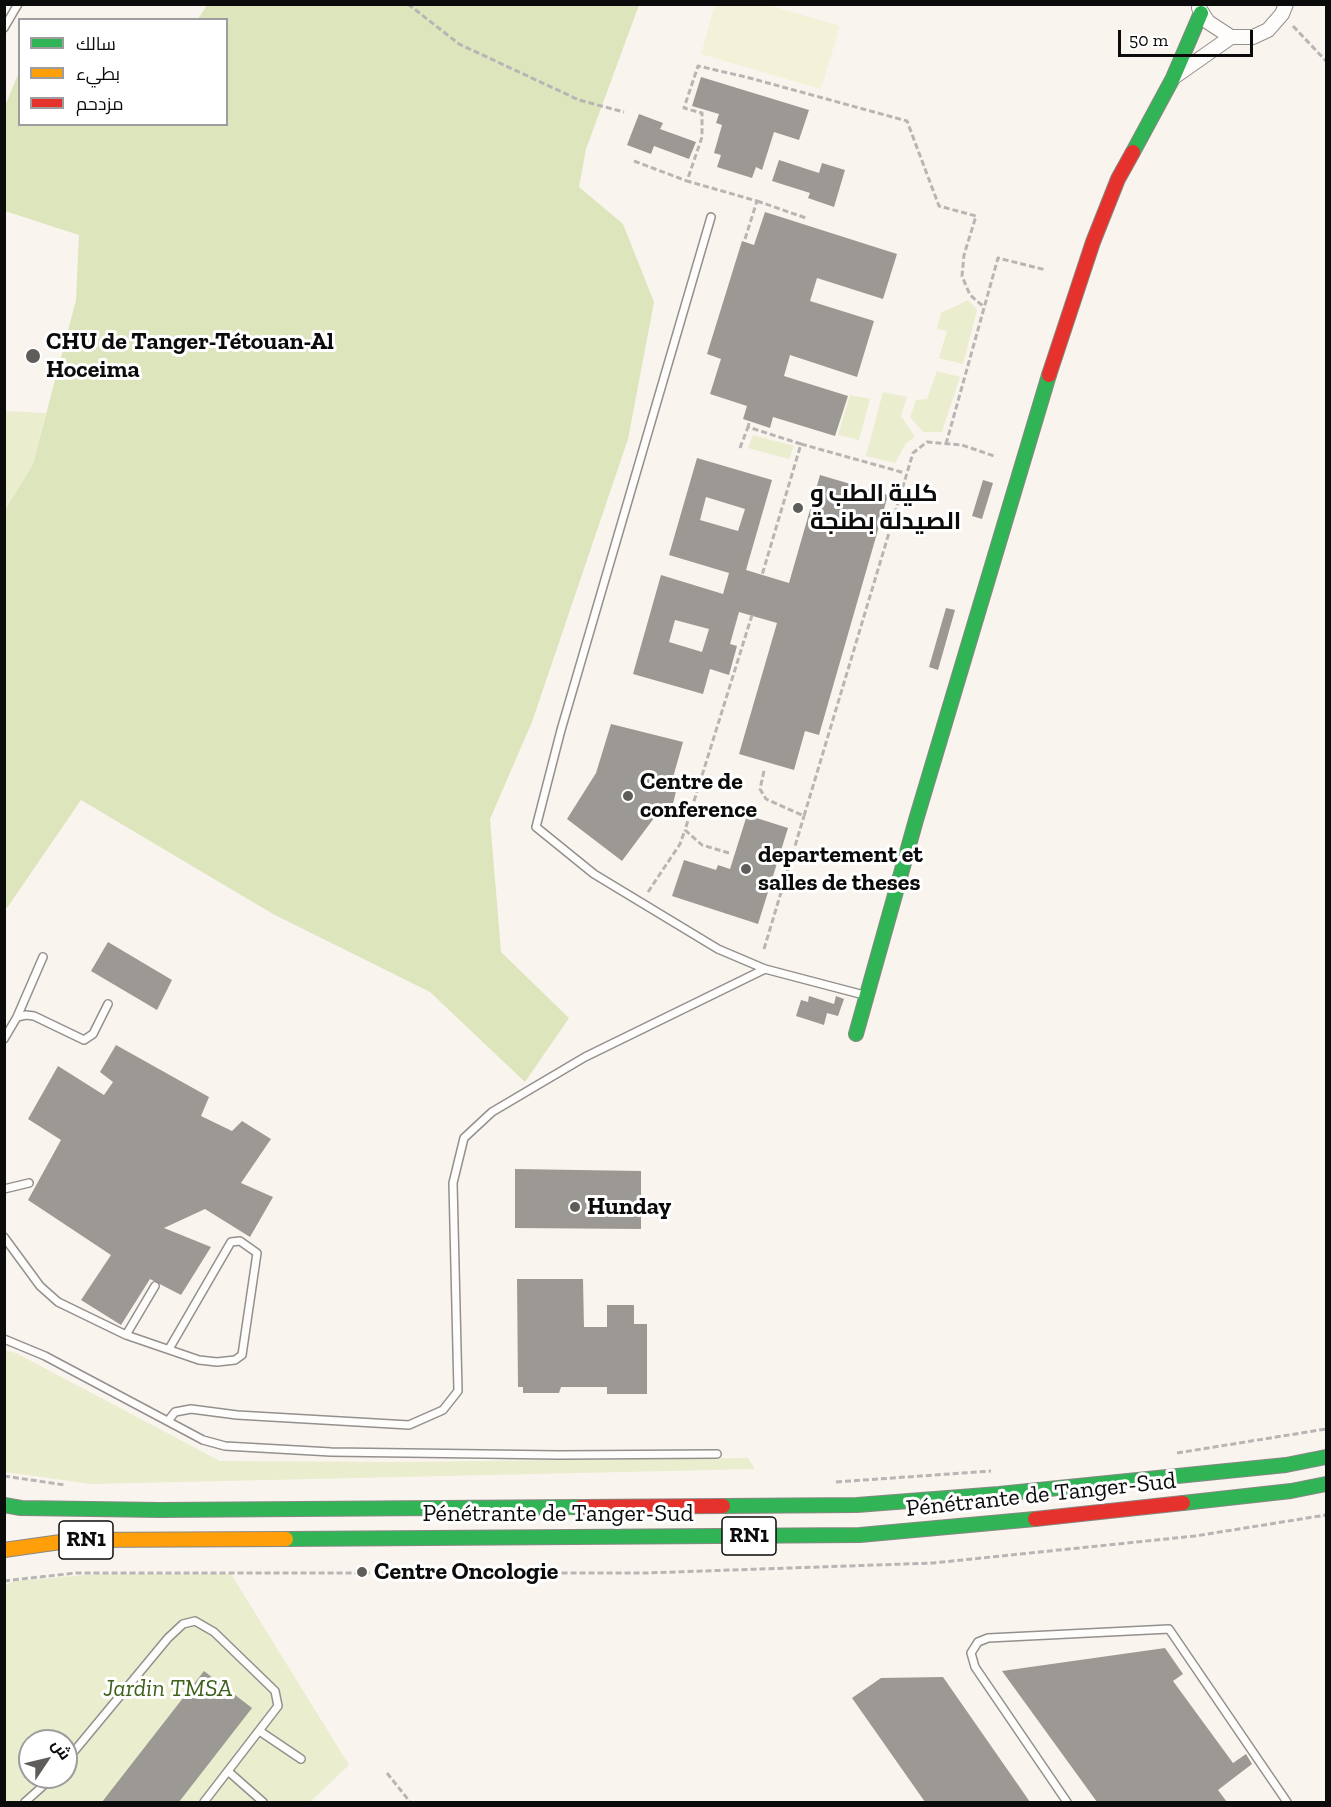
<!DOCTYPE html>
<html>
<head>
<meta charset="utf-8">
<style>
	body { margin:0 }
	#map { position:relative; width:1331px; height:1807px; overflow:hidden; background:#faf4ee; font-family:"Zilla Slab",Cairo,serif }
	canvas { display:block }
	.frame { position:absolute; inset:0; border:6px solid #0b0b0b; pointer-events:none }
	.legend { position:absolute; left:18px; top:18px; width:210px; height:108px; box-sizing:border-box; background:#fff; border:2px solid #9d9d9d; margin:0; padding:8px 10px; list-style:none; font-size:18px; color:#0b0b0b }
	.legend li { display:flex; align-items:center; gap:12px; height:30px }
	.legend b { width:30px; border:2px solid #9d9d9d }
	.north { position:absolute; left:18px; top:1729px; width:60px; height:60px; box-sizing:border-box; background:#fff; border:2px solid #9d9d9d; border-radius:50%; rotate:55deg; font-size:16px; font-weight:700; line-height:24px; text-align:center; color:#0b0b0b }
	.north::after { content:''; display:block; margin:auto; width:21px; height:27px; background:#5f5d5a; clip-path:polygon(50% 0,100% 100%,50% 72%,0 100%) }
	.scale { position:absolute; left:1118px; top:30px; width:135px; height:27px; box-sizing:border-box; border:3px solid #0b0b0b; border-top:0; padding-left:8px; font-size:18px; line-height:21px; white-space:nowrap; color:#0b0b0b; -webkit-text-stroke:4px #fff; paint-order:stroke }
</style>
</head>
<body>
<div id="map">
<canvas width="1331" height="1807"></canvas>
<div class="frame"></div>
<ul class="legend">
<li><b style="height:8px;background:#30b455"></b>سالك</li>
<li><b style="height:8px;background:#ff9f0a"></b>بطيء</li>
<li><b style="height:8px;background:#e5322d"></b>مزدحم</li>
</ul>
<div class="north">ش</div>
<div class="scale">50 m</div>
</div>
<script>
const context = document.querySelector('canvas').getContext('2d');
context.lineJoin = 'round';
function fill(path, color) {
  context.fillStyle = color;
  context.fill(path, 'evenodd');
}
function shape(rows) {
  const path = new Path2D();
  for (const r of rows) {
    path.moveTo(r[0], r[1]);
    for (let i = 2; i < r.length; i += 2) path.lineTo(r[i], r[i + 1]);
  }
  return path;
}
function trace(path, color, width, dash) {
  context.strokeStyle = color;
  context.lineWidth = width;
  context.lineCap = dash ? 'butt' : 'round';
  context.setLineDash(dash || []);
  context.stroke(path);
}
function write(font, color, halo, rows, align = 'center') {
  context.font = font + ' "Zilla Slab",Cairo,serif';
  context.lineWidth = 6;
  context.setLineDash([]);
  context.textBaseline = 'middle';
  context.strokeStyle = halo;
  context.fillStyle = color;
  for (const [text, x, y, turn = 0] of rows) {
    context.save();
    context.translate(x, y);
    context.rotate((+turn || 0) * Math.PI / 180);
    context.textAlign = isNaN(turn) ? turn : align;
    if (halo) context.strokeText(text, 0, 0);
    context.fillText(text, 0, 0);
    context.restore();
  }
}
fill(shape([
	[968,300,977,310,963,364,939,358,947,331,937,329,941,313],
	[937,371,960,377,942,432,923,432,910,417,916,400,927,399],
	[883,392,907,397,901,416,915,437,906,443,895,463,866,456],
	[850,395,870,399,859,440,838,435],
	[5,411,46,413,33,464,5,510],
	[753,435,794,446,789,459,748,448],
	[5,1350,16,1353,220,1461,394,1462,748,1458,755,1469,91,1484,5,1472],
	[96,1574,231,1574,349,1765,310,1802,5,1802,4,1585,16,1581],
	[30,1741,66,1741,66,1777,30,1777]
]), '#eaedce');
fill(shape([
	[207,5,639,5,586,149,579,187,623,224,654,302,628,439,532,722,490,819,501,952,569,1018,525,1082,430,992,273,914,81,800,7,908,5,905,5,510,33,464,76,300,79,235,5,211,5,106,19,72,20,124,226,124,226,20,198,19]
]), '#dde5bc');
fill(shape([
	[715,5,768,5,840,26,821,89,701,54]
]), '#f3f1d8');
fill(shape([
	[701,77,809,110,799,140,774,132,762,170,756,167,752,178,717,167,721,155,714,153,722,125,716,123,719,114,692,106],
	[639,114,663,123,660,129,696,142,689,159,654,146,651,154,627,145],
	[779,160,819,173,822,163,845,170,834,207,808,198,810,193,772,181],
	[765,212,897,254,883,299,817,278,810,301,874,321,857,377,790,355,784,376,848,396,835,436,773,417,770,428,743,419,747,406,710,394,721,359,707,354,742,241,754,245],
	[697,458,772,480,746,570,789,583,820,475,888,495,819,735,805,731,794,770,739,754,777,623,739,612,730,644,737,646,729,675,710,669,703,694,633,674,661,575,723,594,729,573,669,555],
	[706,497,745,509,738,531,700,520],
	[675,620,709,629,702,652,669,642],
	[983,480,993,483,982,519,972,516],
	[946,608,955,610,938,670,929,667],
	[611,724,683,742,672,781,678,783,670,816,660,810,622,861,567,819,596,773],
	[747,815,788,828,758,924,672,896,684,860,716,870,718,865,730,869],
	[108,942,172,980,157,1010,91,971],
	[809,996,834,1004,836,996,844,999,838,1016,827,1013,824,1025,796,1016,801,1000,808,1002],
	[116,1045,209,1097,201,1116,232,1131,242,1121,271,1139,241,1183,273,1197,250,1237,205,1209,164,1228,211,1247,181,1295,150,1279,121,1325,81,1300,111,1255,28,1200,61,1140,28,1119,58,1066,104,1095,113,1082,100,1072],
	[515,1169,641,1171,641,1229,515,1228],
	[517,1279,583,1279,584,1327,607,1327,607,1305,634,1305,634,1324,647,1324,647,1394,607,1394,607,1387,561,1387,559,1393,523,1393,523,1387,518,1387],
	[1165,1648,1183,1674,1173,1681,1233,1763,1246,1754,1252,1764,1218,1790,1227,1802,1097,1802,1002,1671],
	[204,1671,252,1708,179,1802,102,1802],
	[943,1677,1030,1802,925,1802,852,1698,881,1678]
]), '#9c9894');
const lane = shape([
	[4,28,18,4],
	[711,217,561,730,536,827,594,874,718,949,765,969,864,995],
	[17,1017,43,957],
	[4,1039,17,1017,26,1015,34,1016,84,1040,93,1034,108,1004],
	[4,1189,29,1183],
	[4,1237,40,1286,58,1302,126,1335,199,1360,217,1362,235,1360,242,1355,257,1253,240,1241,231,1242,169,1349],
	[126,1335,155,1286],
	[4,1339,45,1356,203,1440,225,1446,331,1452,559,1455,717,1454],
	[168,1421,175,1412,191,1409,237,1415,409,1425,443,1410,458,1391,453,1183,464,1138,492,1112,585,1057,765,969],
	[261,1732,301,1759],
	[66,1761,168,1638,183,1624,195,1621,214,1632,275,1691,278,1706,204,1802],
	[229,1772,263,1802],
	[25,1802,53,1777],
	[1067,1802,975,1667,971,1653,978,1642,988,1638,1169,1629,1287,1802]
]);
const street = shape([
	[1199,8,1208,22,1231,37,1253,37,1268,30,1282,14,1286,4],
	[1174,77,1231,37]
]);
const fast = shape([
	[1133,152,1173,78,1201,13],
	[856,1034,916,820,1049,375],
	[1183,1503,1291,1491,1326,1484],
	[4,1505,21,1508,160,1510,581,1507],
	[723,1506,857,1505,999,1494,1286,1465,1326,1457],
	[286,1539,860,1535,1035,1519]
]);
const slow = shape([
	[4,1550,75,1540,286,1539]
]);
const jam = shape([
	[1049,375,1093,242,1118,179,1133,152],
	[581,1507,723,1506],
	[1035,1519,1183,1503]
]);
trace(lane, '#93908d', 10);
trace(street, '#93908d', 16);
trace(fast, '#898784', 16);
trace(slow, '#898784', 16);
trace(jam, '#898784', 16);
trace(shape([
	[408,4,459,44,579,100,624,112],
	[1293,26,1326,61],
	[634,161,687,181],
	[757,201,806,218],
	[745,239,757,201,687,181,702,137,702,113,684,108,698,66,746,77,907,121,939,206,976,216,964,255,962,276,970,295,983,306],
	[749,423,748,427,801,444,762,575],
	[801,444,905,473],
	[946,444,998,258,1046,270],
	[740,448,748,427],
	[764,771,760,789,766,799,804,816,913,453,927,442,962,445,994,456],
	[729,853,702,845,685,830,752,615],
	[648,892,680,844,685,830],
	[764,949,804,816],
	[1177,1453,1326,1429],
	[4,1476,65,1485],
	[836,1482,991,1471],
	[4,1581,76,1573,645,1573,933,1563,1195,1536,1326,1515],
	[387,1773,410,1802]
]), '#b7b6b5', 3, [6, 3]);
trace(lane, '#fefdfc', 7);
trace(street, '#fefdfc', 14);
trace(fast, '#30b455', 14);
trace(slow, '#ff9f0a', 14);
trace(jam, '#e5322d', 14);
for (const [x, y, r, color] of [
	[33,356,8,"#5f5d5a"],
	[798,508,6,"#5f5d5a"],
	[628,796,6,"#5f5d5a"],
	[746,869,6,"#5f5d5a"],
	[575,1207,6,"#5f5d5a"],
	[362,1572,6,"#5f5d5a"]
]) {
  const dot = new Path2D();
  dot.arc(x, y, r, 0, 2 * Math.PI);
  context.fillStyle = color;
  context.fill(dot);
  trace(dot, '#fff', 2);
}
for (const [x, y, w] of [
	[749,1536,54],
	[86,1540,54]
]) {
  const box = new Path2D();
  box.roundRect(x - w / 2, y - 19, w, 38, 4.5);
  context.fillStyle = '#fff';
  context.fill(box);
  trace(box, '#0b0b0b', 1.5);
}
write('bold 22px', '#0b0b0b', null, [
	["RN1",749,1536],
	["RN1",86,1540]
]);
write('bold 24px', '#0b0b0b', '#fff', [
	["CHU de Tanger-Tétouan-Al",46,342],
	["Hoceima",46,370],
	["كلية الطب و",810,494],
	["الصيدلة بطنجة",810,522],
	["Centre de",640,782],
	["conference",640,810],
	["departement et",758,855],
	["salles de theses",758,883],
	["Hunday",587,1207],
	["Centre Oncologie",374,1572]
], 'left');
write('24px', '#0b0b0b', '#fff', [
	["Pénétrante de Tanger-Sud",1041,1495,-6],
	["Pénétrante de Tanger-Sud",558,1514]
]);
write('italic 24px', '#3e611c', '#fff', [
	["Jardin TMSA",168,1689]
]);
</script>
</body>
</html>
